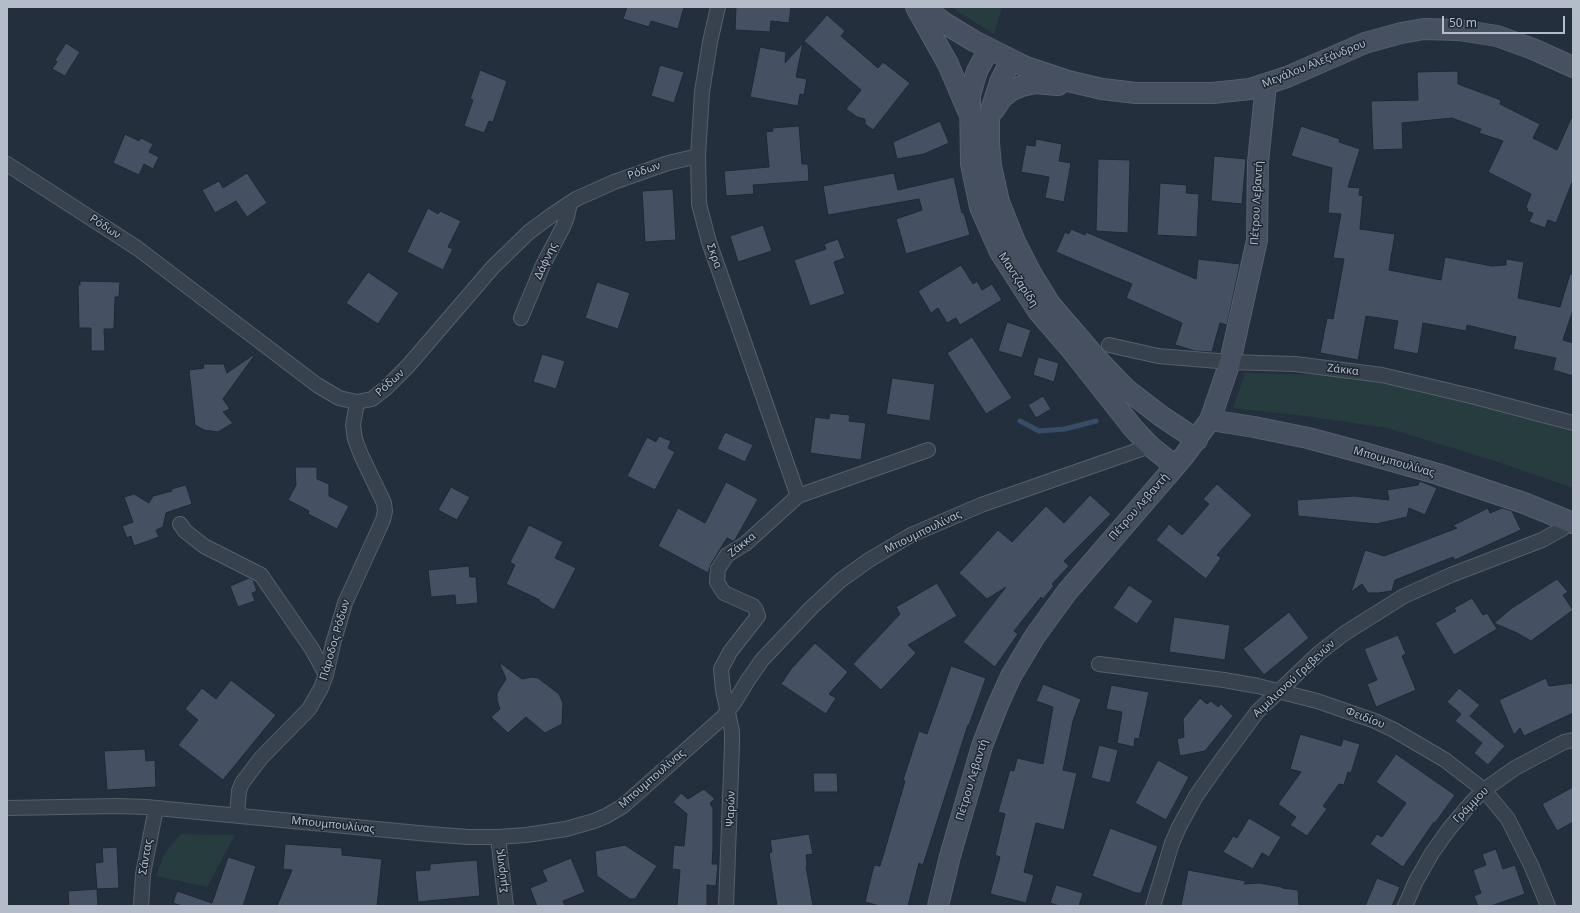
<!DOCTYPE html>
<html>
<head>
<meta charset="utf-8">
<style>
	body { margin:0 }
	#map { position:relative; width:1580px; height:913px; overflow:hidden; background:#242f3e; font-family:"Noto Sans",sans-serif }
	canvas { display:block }
	.frame { position:absolute; inset:0; border:8px solid #b4bcc9; pointer-events:none }
	.scale { position:absolute; left:1442px; top:16px; width:123px; height:18px; box-sizing:border-box; border:2px solid #b4bcc9; border-top:0; padding-left:5px; font-size:12px; line-height:14px; white-space:nowrap; color:#b4bcc9; -webkit-text-stroke:3px #1d2633; paint-order:stroke }
</style>
</head>
<body>
<div id="map">
<canvas width="1580" height="913"></canvas>
<div class="frame"></div>
<div class="scale">50 m</div>
</div>
<script>
const context = document.querySelector('canvas').getContext('2d');
context.lineJoin = 'round';
function fill(path, color) {
  context.fillStyle = color;
  context.fill(path, 'evenodd');
}
function shape(rows) {
  const path = new Path2D();
  for (const r of rows) {
    path.moveTo(r[0], r[1]);
    for (let i = 2; i < r.length; i += 2) path.lineTo(r[i], r[i + 1]);
  }
  return path;
}
function trace(path, color, width, dash) {
  context.strokeStyle = color;
  context.lineWidth = width;
  context.lineCap = dash ? 'butt' : 'round';
  context.setLineDash(dash || []);
  context.stroke(path);
}
function write(font, color, halo, rows, align = 'center') {
  context.font = font + ' "Noto Sans",sans-serif';
  context.lineWidth = 3;
  context.setLineDash([]);
  context.textBaseline = 'middle';
  context.strokeStyle = halo;
  context.fillStyle = color;
  for (const [text, x, y, turn = 0] of rows) {
    context.save();
    context.translate(x, y);
    context.rotate((+turn || 0) * Math.PI / 180);
    context.textAlign = isNaN(turn) ? turn : align;
    if (halo) context.strokeText(text, 0, 0);
    context.fillText(text, 0, 0);
    context.restore();
  }
}
fill(shape([
	[952,7,1002,7,994,34,957,11],
	[1245,373,1384,377,1573,432,1573,488,1495,461,1387,428,1313,417,1233,408],
	[181,834,235,835,207,887,156,876,163,857,169,848]
]), '#263c3f');
trace(shape([
	[1020,421,1039,431,1065,429,1096,421]
]), '#394c67', 5);
const building = shape([
	[627,7,684,7,678,29,651,21,649,27,623,19,627,7],
	[736,7,791,7,789,23,771,21,770,32,735,30,736,7],
	[827,15,845,31,841,36,878,68,883,62,910,83,873,130,865,124,865,119,857,117,846,109,861,90,804,41,827,15],
	[66,43,80,52,65,76,52,69,57,62,55,60,66,43],
	[803,43,796,77,807,79,804,95,800,94,798,106,750,97,760,47,786,52,785,63,803,43],
	[660,65,684,72,674,103,651,96,660,65],
	[480,70,507,81,493,122,489,121,484,133,464,126,473,100,470,99,480,70],
	[1458,71,1458,84,1501,100,1500,104,1540,124,1533,138,1557,150,1573,114,1573,180,1556,223,1548,220,1545,228,1529,222,1533,213,1527,211,1528,209,1526,207,1531,194,1488,172,1503,141,1479,133,1481,129,1452,118,1402,123,1403,149,1373,150,1371,101,1418,100,1417,72,1458,71],
	[940,121,949,143,924,154,897,159,893,142,940,121],
	[799,126,802,164,808,164,809,181,753,185,754,194,726,196,724,171,769,167,766,132,773,131,772,128,799,126],
	[1301,126,1340,139,1339,142,1360,149,1348,187,1360,188,1359,195,1363,196,1360,229,1395,234,1389,270,1441,280,1445,257,1492,266,1506,265,1506,259,1524,262,1518,298,1560,307,1570,274,1573,274,1573,310,1563,340,1573,343,1573,376,1553,370,1556,358,1513,349,1516,337,1467,325,1466,331,1423,323,1418,354,1393,349,1398,321,1366,316,1358,360,1320,353,1327,318,1333,319,1344,259,1333,258,1341,214,1328,213,1332,168,1291,156,1301,126],
	[125,134,139,141,141,138,153,144,149,152,159,157,153,169,144,164,139,175,113,163,125,134],
	[1036,139,1062,144,1059,161,1071,163,1064,202,1045,198,1049,177,1021,172,1026,145,1035,146,1036,139],
	[1214,156,1246,159,1242,204,1211,201,1214,156],
	[1098,159,1130,160,1128,233,1096,231,1098,159],
	[247,173,267,203,247,217,236,201,215,213,202,190,219,181,223,188,247,173],
	[894,173,898,190,954,177,962,213,964,213,970,235,906,254,896,219,922,210,919,199,828,215,823,186,894,173],
	[1160,183,1187,185,1186,193,1199,194,1197,237,1157,235,1160,183],
	[673,189,676,240,645,242,642,191,673,189],
	[428,208,438,214,440,211,461,221,448,247,453,249,443,270,407,252,428,208],
	[763,225,772,251,738,262,730,236,763,225],
	[1071,229,1085,235,1086,232,1196,279,1198,259,1240,264,1227,325,1220,323,1212,352,1195,351,1175,345,1182,323,1126,298,1132,284,1056,252,1065,232,1069,234,1071,229],
	[838,239,845,258,834,262,845,294,810,306,794,260,826,249,824,244,838,239],
	[961,265,973,284,977,281,982,290,992,284,1002,300,960,325,956,318,947,323,938,308,931,313,918,291,961,265],
	[368,272,399,293,378,324,346,303,368,272],
	[80,281,120,282,119,297,115,297,114,329,104,329,105,351,91,351,91,328,79,328,78,285,80,285,80,281],
	[597,282,630,293,618,329,585,318,597,282],
	[1007,322,1031,330,1022,358,998,351,1007,322],
	[972,337,1012,398,986,414,947,353,972,337],
	[542,354,565,361,556,389,533,382,542,354],
	[253,355,254,356,223,399,230,409,223,412,233,423,218,432,204,430,195,425,189,370,204,368,203,364,224,364,227,373,253,355],
	[1038,357,1059,363,1054,382,1033,375,1038,357],
	[892,378,935,384,930,421,886,414,892,378],
	[1043,396,1051,409,1036,418,1028,405,1043,396],
	[830,413,850,415,849,421,866,423,861,460,810,453,815,417,829,419,830,413],
	[725,432,753,445,745,462,717,449,725,432],
	[659,436,671,441,668,448,675,452,655,490,627,476,647,437,656,442,659,436],
	[295,467,317,467,317,479,329,484,329,496,349,506,337,529,308,514,309,511,288,500,296,485,295,467],
	[1420,481,1437,488,1425,515,1409,508,1407,517,1376,524,1298,516,1297,500,1354,496,1389,500,1387,490,1418,485,1420,481],
	[726,482,758,499,735,540,733,541,727,538,711,564,708,573,658,546,678,508,705,523,726,482],
	[1217,484,1252,515,1217,555,1221,558,1206,579,1156,540,1169,524,1182,535,1209,504,1203,499,1217,484],
	[186,485,192,504,166,513,163,527,156,530,159,537,134,546,131,536,127,538,122,526,133,522,124,497,134,494,149,503,153,496,172,491,171,489,186,485],
	[451,487,470,497,457,520,438,510,451,487],
	[1090,495,1111,514,1064,561,1069,566,1052,584,1054,586,1043,599,1041,597,1014,631,1018,634,995,667,963,642,1006,587,987,599,959,573,998,530,1012,542,1046,506,1064,523,1090,495],
	[1488,508,1490,513,1502,508,1512,511,1521,530,1455,560,1453,557,1395,580,1392,591,1378,593,1368,593,1362,584,1351,592,1365,550,1384,556,1457,528,1452,526,1488,508],
	[529,525,563,542,555,558,576,568,554,610,539,601,540,600,506,584,515,565,510,562,529,525],
	[469,566,470,577,476,577,478,603,456,605,455,595,431,597,428,570,469,566],
	[249,578,253,580,257,591,252,593,255,601,238,607,230,586,249,578],
	[1557,579,1568,592,1563,595,1573,610,1531,641,1517,633,1494,623,1512,608,1557,579],
	[937,583,957,616,908,645,916,653,881,690,853,664,900,614,896,607,937,583],
	[1129,585,1153,601,1137,624,1113,608,1129,585],
	[1472,598,1483,615,1487,613,1497,629,1454,655,1435,623,1456,611,1454,608,1472,598],
	[1289,612,1309,638,1264,675,1243,649,1289,612],
	[1174,617,1230,625,1225,660,1169,652,1174,617],
	[1398,635,1406,654,1402,656,1416,690,1376,707,1367,684,1377,680,1364,649,1398,635],
	[815,643,848,672,829,694,836,698,826,714,781,684,791,669,815,643],
	[499,662,522,679,532,677,538,678,559,694,563,703,562,724,545,733,526,717,508,733,491,717,500,709,497,700,497,693,506,679,499,662],
	[951,666,986,678,969,725,968,725,923,865,919,863,908,906,880,906,865,902,874,865,880,866,905,781,903,780,919,731,927,734,951,666],
	[1546,678,1549,686,1573,683,1573,713,1524,736,1520,728,1514,735,1499,700,1546,678],
	[231,680,276,715,223,780,178,745,198,720,185,709,202,688,216,699,231,680],
	[1043,684,1081,699,1073,721,1063,770,1077,773,1064,830,1036,823,1024,872,1034,875,1026,903,990,894,1000,857,995,855,1005,814,998,812,1010,770,1014,771,1017,758,1043,764,1053,707,1036,701,1043,684],
	[1111,685,1149,692,1139,739,1135,738,1134,747,1117,743,1122,712,1106,709,1111,685],
	[1459,688,1480,705,1470,716,1505,746,1488,765,1474,753,1482,743,1455,721,1461,714,1447,702,1459,688],
	[1200,698,1207,704,1211,701,1218,707,1221,704,1233,716,1205,751,1180,756,1177,739,1184,737,1183,719,1200,698],
	[1300,734,1341,746,1343,739,1360,744,1351,773,1348,772,1344,785,1339,784,1323,806,1327,809,1307,836,1290,825,1296,817,1278,804,1301,772,1290,769,1300,734],
	[1099,745,1118,750,1110,783,1091,778,1099,745],
	[145,749,146,761,155,760,156,787,107,790,104,751,145,749],
	[1396,754,1455,795,1435,823,1434,822,1403,867,1370,844,1377,834,1382,837,1406,803,1376,782,1396,754],
	[1158,760,1189,777,1166,820,1135,803,1158,760],
	[813,773,837,773,838,792,814,792,813,773],
	[1573,787,1573,822,1557,831,1542,804,1573,787],
	[704,789,715,799,710,803,713,809,713,849,712,864,718,864,716,886,707,885,707,906,677,906,680,870,672,869,674,845,684,846,687,814,673,802,681,793,688,799,704,789],
	[1249,818,1281,837,1269,857,1262,853,1253,869,1223,852,1233,836,1237,838,1249,818],
	[1110,828,1158,846,1141,893,1136,893,1092,876,1110,828],
	[809,834,813,854,806,855,807,865,806,866,813,906,777,906,769,853,772,852,770,840,809,834],
	[285,844,342,848,342,855,382,859,377,906,277,906,292,870,283,869,285,844],
	[625,845,657,866,635,899,630,899,597,876,595,851,625,845],
	[117,847,119,888,97,889,95,863,103,862,102,848,117,847],
	[1496,849,1503,869,1515,865,1525,894,1491,906,1478,906,1474,896,1481,893,1473,870,1486,865,1482,854,1496,849],
	[228,857,256,866,243,906,182,906,173,903,177,891,212,903,228,857],
	[571,858,585,892,563,901,565,906,537,906,530,888,547,881,542,870,571,858],
	[477,860,480,896,418,902,415,871,430,870,430,864,477,860],
	[1188,870,1246,881,1244,884,1259,883,1282,887,1282,888,1298,890,1299,906,1181,906,1188,870],
	[1377,878,1400,887,1392,906,1365,906,1377,878],
	[1056,885,1083,893,1079,906,1060,906,1050,903,1056,885],
	[97,889,98,906,69,906,68,891,97,889]
]);
fill(building, '#455162');
trace(building, '#1f2835', 1);
const street = shape([
	[718,7,710,42,702,92,698,156,699,204,709,242,798,496],
	[7,164,137,248,317,385,339,398,357,402,372,399,386,388,408,366,493,267,529,232,552,215,576,199,614,182,668,163,698,156],
	[521,318,543,265,563,227,567,217,570,203],
	[1109,345,1158,356,1230,362,1295,364,1382,375,1475,397,1573,423],
	[180,524,185,531,204,546,261,575,312,649,326,675],
	[1099,664,1224,680,1258,686,1317,701,1375,721,1394,730,1445,760,1484,790,1508,819,1531,865,1548,906],
	[7,808,118,806,146,807,429,834,468,837,498,837,526,835,566,829,594,821,606,816,623,806,722,718,734,703,748,680,762,660,811,608,841,580,869,560,911,535,981,505,1150,446],
	[237,815,239,791,242,783,261,758,309,709,321,688,326,675,333,644,345,603,383,520,385,511,384,503,361,455,355,439,353,425,357,402],
	[498,837,506,906],
	[141,906,143,874,156,808],
	[726,906,732,745,732,731,723,690,721,669,730,652,758,616,756,610,753,606,724,593,717,582,718,569,727,555,745,544,798,496,928,450],
	[1153,906,1172,843,1179,827,1196,796,1220,762,1257,712,1319,653,1345,633,1404,596,1451,575,1542,540,1562,529,1568,521],
	[1405,906,1416,881,1432,853,1449,829,1472,802,1484,790,1515,768,1564,742,1573,740]
]);
const secondary = shape([
	[916,7,948,64,968,111],
	[923,7,946,24,974,41,1026,67,1068,81,1102,89,1136,93,1213,93,1250,89,1287,77,1365,43,1401,33,1424,29,1459,30,1497,36,1533,49,1573,67],
	[989,49,977,71,970,95,971,164,980,207,1000,252,1038,311,1070,348,1133,428,1150,446,1175,466],
	[1011,60,1000,82,992,107,989,119,989,143,991,166,999,202,1015,242,1031,273,1050,304,1098,360,1126,389,1161,416,1197,440],
	[994,110,1002,98,1012,90,1022,86,1035,83,1058,85],
	[1210,420,1254,427,1308,438,1364,453,1438,474,1524,503,1573,523],
	[938,906,950,856,982,746,997,707,1011,676,1035,636,1067,592,1184,456,1210,420,1230,362,1257,240,1258,162,1266,85]
]);
trace(street, '#565f6c', 16);
trace(secondary, '#565f6c', 22);
trace(street, '#38414e', 14);
trace(secondary, '#465061', 20);
write('11px', '#b4bcc9', '#1d2633', [
	["Μεγάλου Αλεξάνδρου",1314,64,-22],
	["Ρόδων",644,171,-19],
	["Πέτρου Λεβαντή",1257,203,-87],
	["Ρόδων",105,227,33],
	["Σκρα",714,256,71],
	["Δάφνης",546,261,-65],
	["Μαντζαρίδη",1018,280,57],
	["Ζάκκα",1343,370,7],
	["Ρόδων",390,383,-42],
	["Μπουμπουλίνας",1394,462,16],
	["Πέτρου Λεβαντή",1139,507,-49],
	["Μπουμπουλίνας",923,532,-26],
	["Ζάκκα",742,545,-39],
	["Πάροδος Ρόδων",335,640,-74],
	["Αιμιλιανού Γρεβενών",1294,679,-43],
	["Φειδίου",1365,718,21],
	["Μπουμπουλίνας",652,779,-41],
	["Πέτρου Λεβαντή",972,780,-73],
	["Γράμμου",1471,805,-46],
	["Ψαρών",731,809,-88],
	["Μπουμπουλίνας",333,825,6],
	["Σάντας",146,857,-80],
	["Σμύρνης",502,871,-97]
]);
</script>
</body>
</html>
